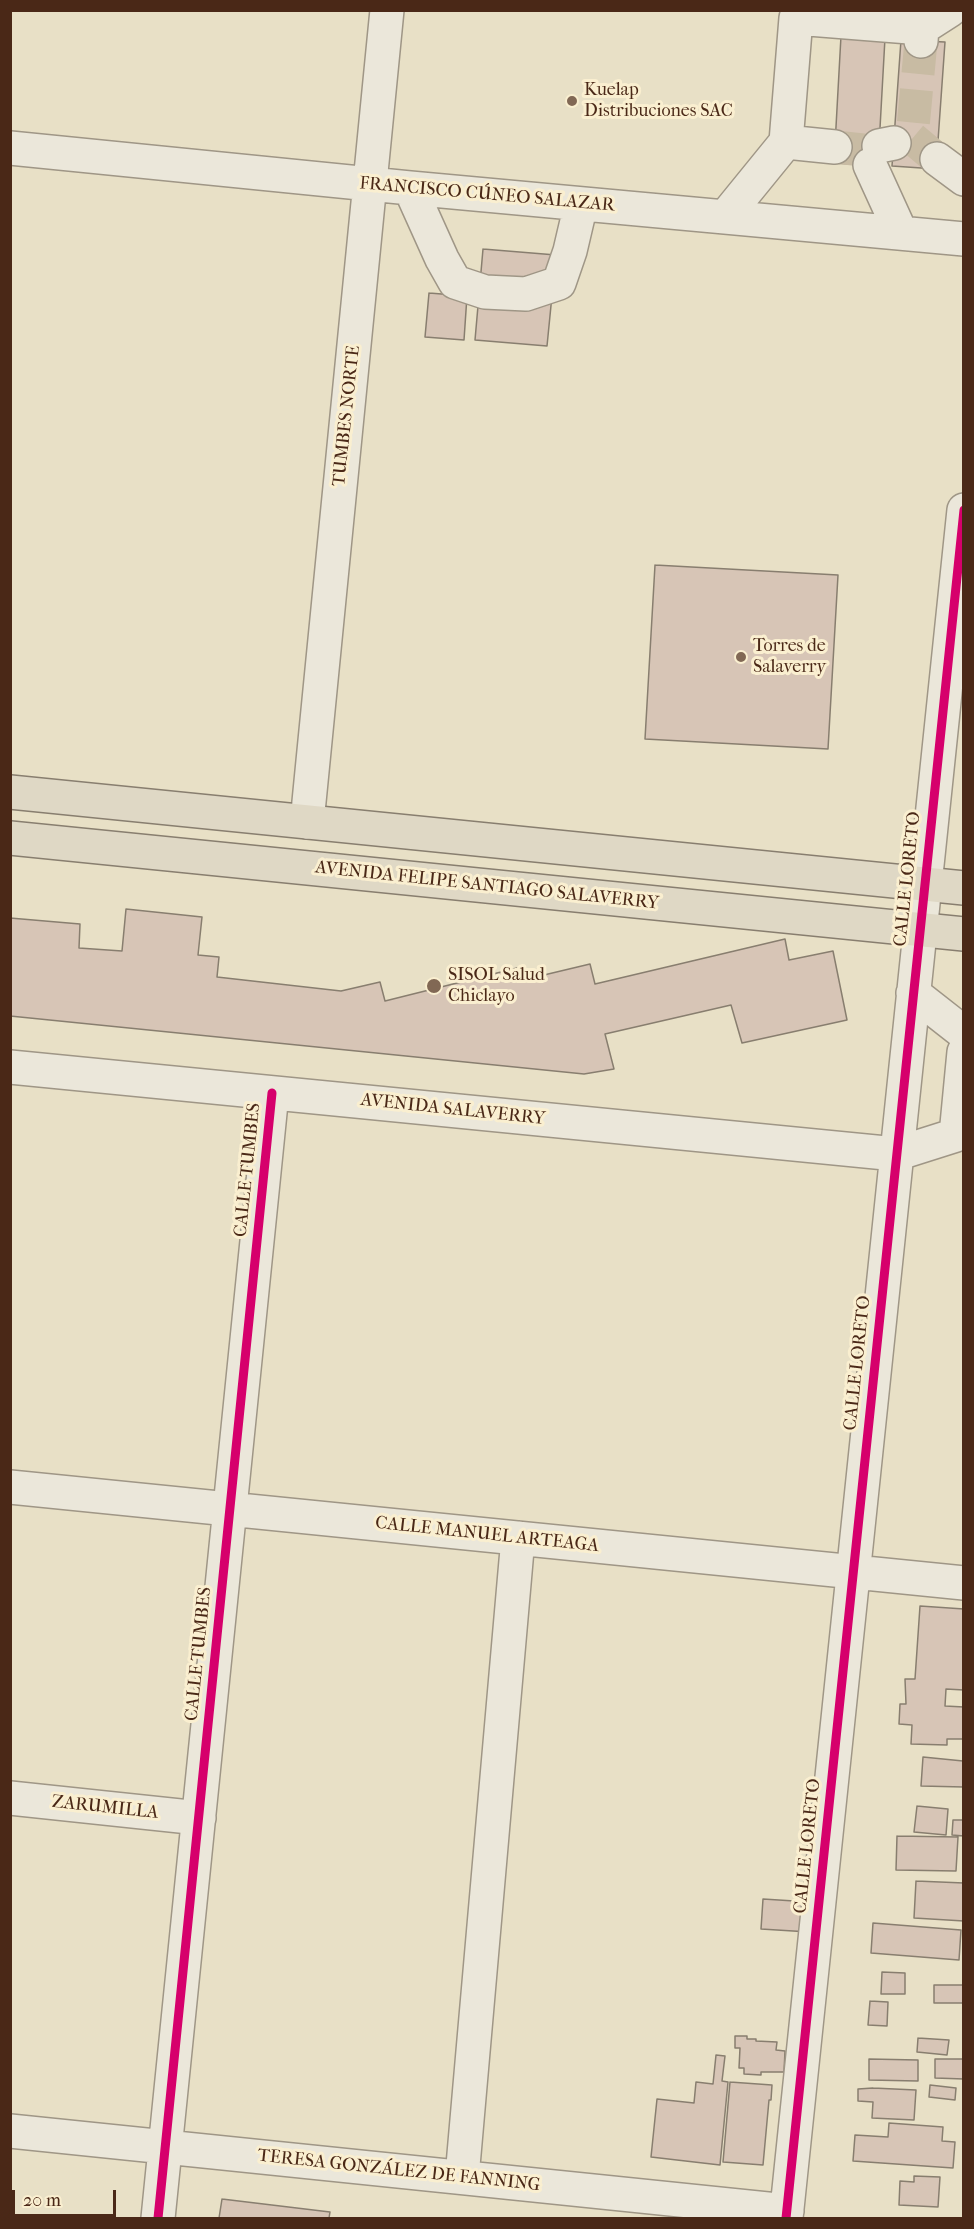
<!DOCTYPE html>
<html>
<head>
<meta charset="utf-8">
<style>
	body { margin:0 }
	#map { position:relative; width:974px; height:2229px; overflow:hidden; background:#e8e0c6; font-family:"IM FELL French Canon",serif }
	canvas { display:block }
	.frame { position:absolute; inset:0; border:12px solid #4a2817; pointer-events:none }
	.scale { position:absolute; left:12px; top:2190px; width:104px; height:27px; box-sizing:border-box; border:3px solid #4a2817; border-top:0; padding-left:8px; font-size:18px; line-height:21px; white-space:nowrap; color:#4a2817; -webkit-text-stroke:4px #faefd0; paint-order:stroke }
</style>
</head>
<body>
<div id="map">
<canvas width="974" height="2229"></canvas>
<div class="frame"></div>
<div class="scale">20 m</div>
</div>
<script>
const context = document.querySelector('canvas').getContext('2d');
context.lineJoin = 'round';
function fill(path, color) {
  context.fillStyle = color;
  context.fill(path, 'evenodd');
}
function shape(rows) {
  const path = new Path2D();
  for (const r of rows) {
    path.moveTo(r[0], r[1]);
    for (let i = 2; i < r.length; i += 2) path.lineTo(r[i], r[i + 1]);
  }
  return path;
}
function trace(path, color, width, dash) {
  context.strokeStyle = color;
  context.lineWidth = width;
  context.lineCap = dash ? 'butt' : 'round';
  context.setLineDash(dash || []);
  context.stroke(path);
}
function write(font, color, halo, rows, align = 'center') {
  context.font = font + ' "IM FELL French Canon",serif';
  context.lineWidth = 6;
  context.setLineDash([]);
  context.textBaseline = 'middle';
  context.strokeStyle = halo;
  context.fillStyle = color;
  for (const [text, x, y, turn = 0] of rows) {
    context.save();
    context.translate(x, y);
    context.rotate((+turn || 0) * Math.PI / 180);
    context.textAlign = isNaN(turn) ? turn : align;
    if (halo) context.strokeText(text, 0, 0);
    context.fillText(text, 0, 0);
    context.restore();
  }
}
const building = shape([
	[841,36,885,38,879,146,870,165,834,163,841,36],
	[901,40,945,42,936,169,892,166,901,40],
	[483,249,556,255,547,346,475,340,483,249],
	[429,293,467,296,464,340,425,337,429,293],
	[655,565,838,575,828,749,645,739,655,565],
	[126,909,202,917,198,955,219,957,217,977,341,991,380,982,385,1001,521,967,523,980,590,964,595,984,785,939,789,960,833,951,847,1020,742,1043,731,1005,605,1034,614,1069,584,1074,10,1016,10,918,80,924,79,948,122,951,126,909],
	[920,1606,964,1609,964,1690,946,1689,945,1706,964,1707,964,1739,947,1739,947,1745,911,1744,912,1725,899,1724,900,1704,906,1704,905,1679,915,1679,920,1606],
	[923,1757,963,1761,964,1787,921,1786,923,1757],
	[917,1806,948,1809,946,1835,914,1832,917,1806],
	[953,1820,964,1820,964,1836,952,1835,953,1820],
	[897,1836,958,1837,956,1871,896,1870,897,1836],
	[916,1881,964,1883,964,1921,914,1918,916,1881],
	[763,1899,810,1902,809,1932,761,1929,763,1899],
	[873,1923,961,1930,959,1960,871,1953,873,1923],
	[882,1972,905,1973,905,1994,881,1994,882,1972],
	[934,1985,964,1985,964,2003,934,2003,934,1985],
	[870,2001,888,2002,887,2026,868,2025,870,2001],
	[735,2036,747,2036,747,2039,756,2039,756,2041,777,2042,776,2050,785,2051,784,2072,761,2072,761,2075,744,2074,744,2068,739,2068,740,2048,735,2048,735,2036],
	[918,2038,949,2040,947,2055,917,2052,918,2038],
	[716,2055,725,2056,722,2081,728,2082,720,2165,651,2157,657,2099,694,2103,696,2082,713,2084,716,2055],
	[869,2059,918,2060,918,2081,869,2080,869,2059],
	[935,2059,964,2059,964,2079,935,2078,935,2059],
	[730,2082,772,2085,771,2100,769,2100,763,2165,723,2162,730,2082],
	[930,2085,956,2088,955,2100,929,2097,930,2085],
	[873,2088,916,2090,914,2120,872,2118,873,2102,858,2101,858,2089,873,2088],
	[889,2123,943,2127,942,2141,955,2142,953,2168,853,2161,855,2135,888,2137,889,2123],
	[914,2176,940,2177,938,2207,899,2205,900,2181,914,2182,914,2176],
	[222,2199,330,2212,329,2218,219,2218,222,2199]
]);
fill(building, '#d7c5b6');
trace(building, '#887e6f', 1.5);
trace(shape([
	[921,41,912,138,937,159],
	[835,147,863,150,870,165]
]), '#c8bba3', 33, [33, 16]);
const minor = shape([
	[921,41,922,28,950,10],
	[786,142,796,18,922,28],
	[879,146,894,143],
	[10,148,410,188,964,239],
	[937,159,964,179],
	[870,165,901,233],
	[410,188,442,259,455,282,485,292,526,294,559,283,570,251,581,204],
	[725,217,786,142,835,147],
	[307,822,387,10],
	[913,993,964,1033],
	[10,1067,896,1154,956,1135,964,1052],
	[10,1487,964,1583],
	[10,1798,199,1818],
	[10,2131,787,2211],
	[462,2177,518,1538],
	[158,2218,272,1093],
	[786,2218,964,510]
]);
const major = shape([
	[10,792,964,888],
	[10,838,964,934]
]);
trace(minor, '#9f9686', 36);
trace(major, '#887e6f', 36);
trace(minor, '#ebe7da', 33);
trace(major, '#dfd8c5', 33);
trace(shape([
	[158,2218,272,1093],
	[786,2218,964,510]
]), '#d6006c', 9);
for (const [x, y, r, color] of [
	[572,101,6,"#816854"],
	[741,657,6,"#816854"],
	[434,986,8,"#816854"]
]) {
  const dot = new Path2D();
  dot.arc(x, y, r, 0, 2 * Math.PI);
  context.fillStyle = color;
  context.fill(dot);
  trace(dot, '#faefd0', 2);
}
write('18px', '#4a2817', '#faefd0', [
	["Kuelap",584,91],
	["Distribuciones SAC",584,112],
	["Torres de",753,647],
	["Salaverry",753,668],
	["SISOL Salud",448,976],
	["Chiclayo",448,997]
], 'left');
write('18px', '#4a2817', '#faefd0', [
	["FRANCISCO CÚNEO SALAZAR",487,195,5],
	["TUMBES NORTE",347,416,-84],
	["CALLE LORETO",908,879,-84],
	["AVENIDA FELIPE SANTIAGO SALAVERRY",487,886,6],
	["AVENIDA SALAVERRY",453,1110,6],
	["CALLE TUMBES",248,1170,-84],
	["CALLE LORETO",858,1363,-84],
	["CALLE MANUEL ARTEAGA",487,1535,6],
	["CALLE TUMBES",199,1654,-84],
	["ZARUMILLA",105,1808,6],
	["CALLE LORETO",808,1846,-84],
	["TERESA GONZÁLEZ DE FANNING",399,2171,6]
]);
</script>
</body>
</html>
